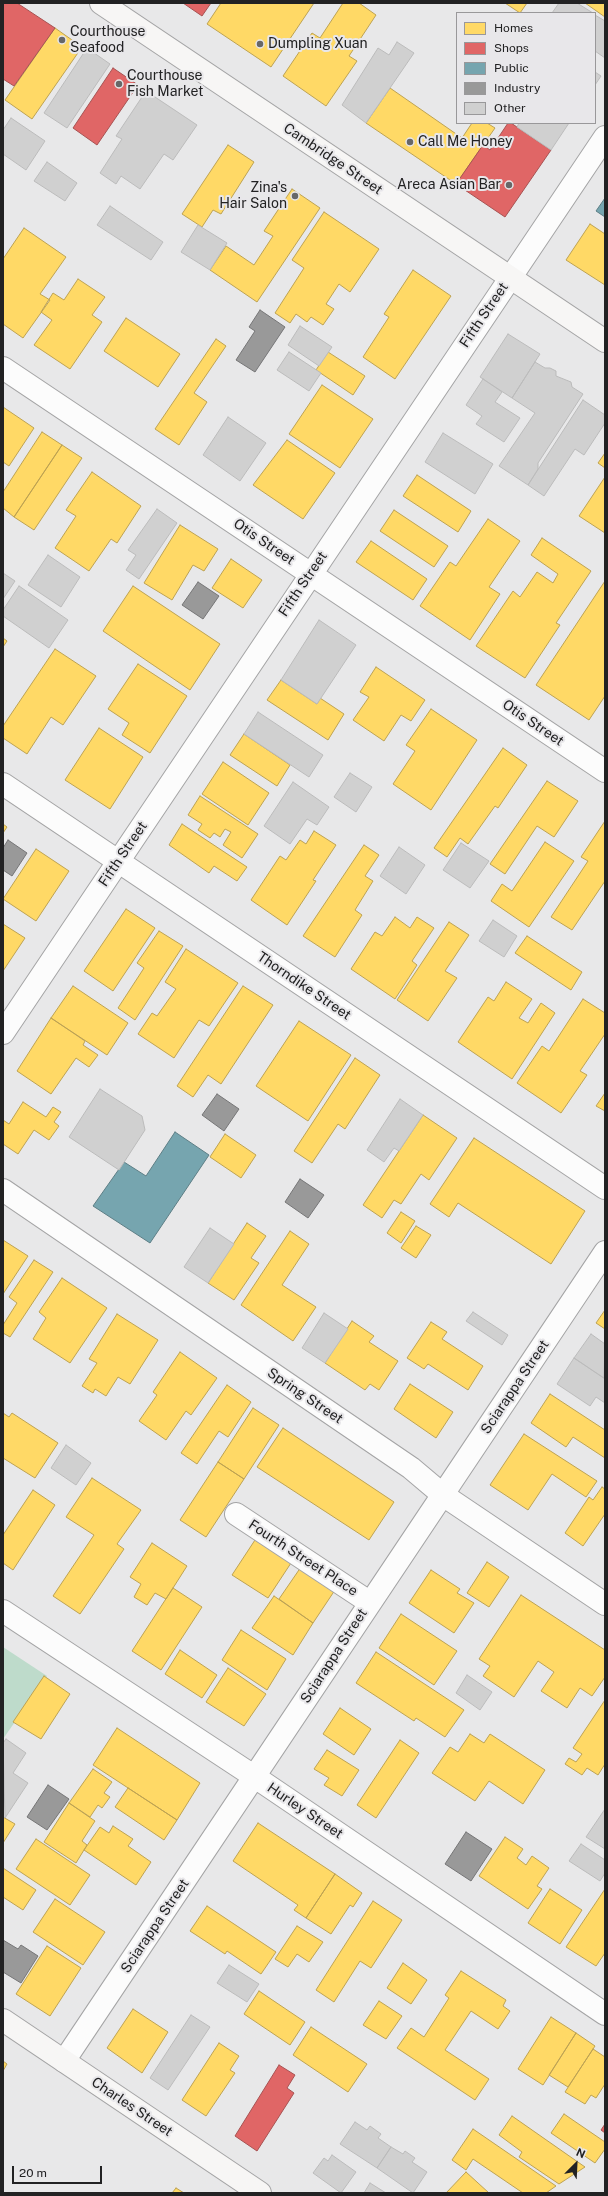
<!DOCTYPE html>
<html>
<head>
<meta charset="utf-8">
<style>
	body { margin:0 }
	#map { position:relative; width:608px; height:2196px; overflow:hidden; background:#e8e8e9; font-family:"Public Sans",sans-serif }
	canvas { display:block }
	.frame { position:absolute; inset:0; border:4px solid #222223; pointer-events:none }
	.legend { position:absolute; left:456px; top:12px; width:140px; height:112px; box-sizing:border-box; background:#e8e7ea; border:1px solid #99989a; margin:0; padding:5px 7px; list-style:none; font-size:12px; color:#222223 }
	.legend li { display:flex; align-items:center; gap:8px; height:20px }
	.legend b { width:20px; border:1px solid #99989a }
	.north { position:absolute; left:556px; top:2144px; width:40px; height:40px; -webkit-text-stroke:3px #e8e7ea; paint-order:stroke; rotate:24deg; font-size:11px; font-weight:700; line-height:16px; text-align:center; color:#222223 }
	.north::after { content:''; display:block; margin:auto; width:14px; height:18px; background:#222223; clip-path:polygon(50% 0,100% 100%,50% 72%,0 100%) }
	.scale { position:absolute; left:12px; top:2166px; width:90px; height:18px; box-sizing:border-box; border:2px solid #222223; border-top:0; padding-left:5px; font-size:12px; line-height:14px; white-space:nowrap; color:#222223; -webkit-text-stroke:3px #e8e7ea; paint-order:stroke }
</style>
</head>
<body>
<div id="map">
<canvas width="608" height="2196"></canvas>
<div class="frame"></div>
<ul class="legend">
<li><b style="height:11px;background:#ffd966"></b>Homes</li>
<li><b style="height:11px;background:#e06666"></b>Shops</li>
<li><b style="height:11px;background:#76a5af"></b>Public</li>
<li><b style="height:11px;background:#999"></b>Industry</li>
<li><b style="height:11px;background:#d0d0d0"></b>Other</li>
</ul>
<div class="north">N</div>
<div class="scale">20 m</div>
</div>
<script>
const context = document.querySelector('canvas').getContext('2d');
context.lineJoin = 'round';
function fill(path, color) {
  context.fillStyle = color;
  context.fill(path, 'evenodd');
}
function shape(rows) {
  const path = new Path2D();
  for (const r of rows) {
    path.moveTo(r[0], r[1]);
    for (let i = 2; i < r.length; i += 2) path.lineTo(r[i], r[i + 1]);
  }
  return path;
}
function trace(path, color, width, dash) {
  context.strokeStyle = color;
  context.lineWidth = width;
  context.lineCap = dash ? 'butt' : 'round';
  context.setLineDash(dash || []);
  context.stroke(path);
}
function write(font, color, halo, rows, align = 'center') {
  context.font = font + ' "Public Sans",sans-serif';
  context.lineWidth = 4;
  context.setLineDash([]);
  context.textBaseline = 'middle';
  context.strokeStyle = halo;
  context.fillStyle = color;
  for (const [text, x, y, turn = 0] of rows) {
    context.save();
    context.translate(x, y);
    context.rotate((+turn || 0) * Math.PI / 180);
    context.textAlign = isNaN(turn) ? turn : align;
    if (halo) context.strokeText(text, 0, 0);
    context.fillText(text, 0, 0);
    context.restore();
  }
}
fill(shape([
	[3,1647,47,1676,3,1739]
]), '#bedbcb');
const homes = shape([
	[221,3,314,3,271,67,207,24,221,3],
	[343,3,359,3,376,15,349,56,357,61,326,106,283,76,312,33,320,38,343,3],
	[505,3,527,3,520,13,505,3],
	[585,3,605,3,605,17,585,3],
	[55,28,82,47,32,119,5,100,55,28],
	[390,88,462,138,472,123,487,123,495,128,456,184,366,123,390,88],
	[228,145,254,162,221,214,213,210,202,227,182,214,228,145],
	[292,189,320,208,257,302,210,270,226,246,254,265,273,236,264,231,292,189],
	[324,212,379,249,350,292,339,284,326,304,334,309,323,325,311,317,307,322,296,314,290,323,275,313,304,268,292,260,324,212],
	[590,224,605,234,605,285,566,260,590,224],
	[24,228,66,257,40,294,50,300,23,338,3,324,3,259,24,228],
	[413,270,451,296,395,379,363,357,389,317,384,314,413,270],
	[78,279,105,297,92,315,102,322,70,369,34,345,52,320,41,312,53,293,64,300,78,279],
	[126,318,180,354,158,387,104,351,126,318],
	[216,339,226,346,194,393,207,402,179,445,155,429,216,339],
	[328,352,365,376,353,395,316,370,328,352],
	[322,385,373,419,340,468,289,434,322,385],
	[3,407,34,428,9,466,3,462,3,407],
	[42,432,62,445,14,517,3,508,3,492,42,432],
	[287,440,335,473,303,519,253,485,287,440],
	[62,445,82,458,34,530,14,517,62,445],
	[605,453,605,468,598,463,605,453],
	[92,472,141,506,117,543,111,539,89,571,55,548,76,516,66,510,92,472],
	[417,475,471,511,458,532,403,496,417,475],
	[605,477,605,533,579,516,605,477],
	[394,510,448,546,434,567,380,531,394,510],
	[488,519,520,541,489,587,500,594,470,640,420,606,450,562,456,566,488,519],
	[180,525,218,549,204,571,193,565,172,600,144,583,180,525],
	[542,538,591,571,556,623,560,625,525,678,476,646,513,591,520,597,537,572,553,583,558,574,531,555,542,538],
	[371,541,427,579,413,600,356,562,371,541],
	[231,559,262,580,243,608,212,588,231,559],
	[605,581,605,696,589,720,536,685,605,581],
	[133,586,220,644,190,690,103,631,133,586],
	[3,638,7,641,3,647,3,638],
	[55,649,96,676,63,725,51,717,27,754,3,738,3,726,55,649],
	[138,664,187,696,150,753,122,735,129,723,108,709,138,664],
	[376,667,425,700,411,721,401,715,384,741,353,720,369,697,360,692,376,667],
	[281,680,317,704,320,698,344,714,328,740,267,700,281,680],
	[431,709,477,740,431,810,393,784,415,751,406,745,431,709],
	[99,728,143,757,110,809,65,780,99,728],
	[244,734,290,765,277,786,230,755,244,734],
	[503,748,527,765,498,808,495,806,468,844,460,838,447,857,434,848,503,748],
	[223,762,269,793,248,825,202,794,223,762],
	[547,781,578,801,554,837,537,826,505,874,490,864,547,781],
	[200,796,258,834,242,858,223,845,231,832,225,829,220,837,214,833,210,838,198,830,202,824,188,815,200,796],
	[605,821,605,881,572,930,551,917,588,861,581,857,605,821],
	[3,824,7,827,3,833,3,824],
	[182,824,247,867,237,881,214,866,209,873,169,845,182,824],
	[314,831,336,845,313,880,316,881,287,925,251,900,280,856,286,860,300,840,306,844,314,831],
	[545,842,574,861,529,927,491,901,502,884,512,891,545,842],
	[364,845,379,855,365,876,373,881,355,910,362,915,335,957,303,936,364,845],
	[36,849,69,871,36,921,3,899,36,849],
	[126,909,155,928,113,991,84,971,126,909],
	[395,917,410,928,417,917,434,928,412,961,417,965,395,999,351,969,375,932,382,936,395,917],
	[449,922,469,935,445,971,457,978,428,1021,397,1000,449,922],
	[3,924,25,938,3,971,3,924],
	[159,931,183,946,135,1020,118,1008,144,968,137,963,159,931],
	[527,936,582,972,571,990,515,953,527,936],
	[186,949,238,983,209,1026,199,1020,174,1058,138,1034,152,1013,157,1016,176,989,165,982,186,949],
	[506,982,532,999,519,1018,528,1023,541,1003,555,1013,512,1079,458,1042,488,997,494,1001,506,982],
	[73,986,128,1023,107,1055,51,1018,73,986],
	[243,986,273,1005,221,1084,208,1075,193,1097,177,1086,243,986],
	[583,999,605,1013,605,1034,580,1071,587,1075,561,1113,517,1083,542,1046,549,1051,583,999],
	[51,1018,85,1041,83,1045,98,1055,89,1067,76,1058,51,1094,17,1071,51,1018],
	[299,1021,351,1055,308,1121,256,1086,299,1021],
	[355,1058,380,1075,345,1129,338,1124,312,1163,294,1151,355,1058],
	[605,1093,605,1111,596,1106,605,1093],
	[23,1102,46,1117,53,1107,61,1112,54,1122,59,1126,49,1140,34,1130,18,1154,3,1144,3,1120,9,1124,23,1102],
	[423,1115,457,1138,429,1180,421,1174,401,1204,394,1200,382,1218,363,1205,423,1115],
	[225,1134,256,1155,241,1178,210,1157,225,1134],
	[474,1138,585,1211,551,1264,458,1203,449,1217,430,1204,474,1138],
	[401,1212,415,1221,401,1243,387,1233,401,1212],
	[247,1223,266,1236,251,1258,259,1263,234,1300,208,1283,247,1223],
	[416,1226,431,1235,416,1258,401,1248,416,1226],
	[290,1231,309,1244,282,1285,316,1307,293,1341,241,1305,290,1231],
	[3,1240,28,1256,3,1294,3,1240],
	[34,1260,53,1272,10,1337,3,1333,3,1325,17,1303,9,1297,34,1260],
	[62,1278,107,1308,70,1363,33,1339,46,1318,39,1312,62,1278],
	[605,1310,605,1329,596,1323,605,1310],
	[117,1314,158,1340,130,1384,118,1377,106,1396,95,1389,93,1393,82,1386,97,1363,89,1359,117,1314],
	[352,1321,374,1336,369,1342,398,1361,379,1390,370,1384,365,1390,325,1363,352,1321],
	[431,1322,447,1332,442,1339,483,1366,468,1390,428,1364,424,1369,407,1358,431,1322],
	[180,1352,217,1378,191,1415,186,1411,166,1440,139,1421,157,1395,153,1392,180,1352],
	[410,1384,453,1412,436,1438,394,1409,410,1384],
	[227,1385,251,1402,228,1437,219,1431,197,1464,181,1453,227,1385],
	[550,1394,605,1430,605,1458,573,1437,566,1447,531,1423,550,1394],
	[253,1408,279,1425,244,1479,218,1462,253,1408],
	[3,1413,9,1417,12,1413,58,1443,35,1478,3,1458,3,1413],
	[283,1428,394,1502,369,1540,257,1467,283,1428],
	[524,1434,597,1481,586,1497,552,1474,528,1510,490,1485,524,1434],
	[218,1462,244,1479,206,1537,180,1520,218,1462],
	[92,1478,141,1510,117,1544,124,1549,80,1614,53,1596,94,1535,66,1517,92,1478],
	[602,1487,605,1489,605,1514,583,1546,565,1533,589,1497,593,1500,602,1487],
	[33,1490,55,1505,13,1570,3,1563,3,1535,33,1490],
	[255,1540,291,1563,268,1598,232,1575,255,1540],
	[152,1543,187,1566,166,1599,155,1593,147,1605,134,1597,141,1584,130,1577,152,1543],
	[487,1562,509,1577,489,1607,467,1593,487,1562],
	[301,1567,335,1590,313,1623,279,1599,301,1567],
	[431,1570,460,1589,457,1593,474,1603,454,1633,409,1603,431,1570],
	[173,1588,202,1607,161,1670,132,1651,173,1588],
	[521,1595,605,1650,605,1677,592,1696,580,1688,567,1708,541,1691,554,1672,538,1661,514,1697,483,1676,490,1666,479,1659,521,1595],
	[274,1596,313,1623,293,1655,252,1628,274,1596],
	[401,1614,457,1651,434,1685,379,1648,401,1614],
	[241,1630,286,1659,267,1690,222,1660,241,1630],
	[180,1650,217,1675,202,1698,165,1674,180,1650],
	[376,1652,464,1710,445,1737,416,1718,414,1721,356,1683,376,1652],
	[228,1668,266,1694,244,1726,206,1702,228,1668],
	[44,1676,70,1694,41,1739,13,1722,44,1676],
	[605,1700,605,1764,598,1775,587,1768,582,1775,565,1764,569,1758,576,1762,582,1754,573,1748,605,1700],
	[340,1708,371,1729,354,1755,323,1734,340,1708],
	[117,1728,200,1783,177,1820,93,1765,117,1728],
	[470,1734,484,1743,490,1734,545,1770,523,1804,489,1781,475,1801,432,1773,450,1747,458,1752,470,1734],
	[400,1740,419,1753,376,1818,357,1805,400,1740],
	[327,1750,359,1770,342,1796,324,1785,329,1778,314,1769,327,1750],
	[93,1769,112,1782,104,1793,110,1797,102,1808,98,1805,90,1817,69,1803,93,1769],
	[128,1788,177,1820,164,1840,115,1807,128,1788],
	[69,1803,95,1821,82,1841,87,1845,76,1863,44,1842,69,1803],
	[3,1817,15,1824,3,1843,3,1817],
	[258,1823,335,1874,306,1918,294,1910,298,1905,233,1861,258,1823],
	[113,1826,133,1839,128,1846,151,1862,136,1885,84,1850,100,1827,109,1833,113,1826],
	[505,1837,523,1849,517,1858,526,1865,532,1856,549,1868,537,1886,542,1889,528,1909,479,1876,505,1837],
	[36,1839,90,1875,70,1905,16,1869,36,1839],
	[3,1868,36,1890,23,1910,3,1897,3,1868],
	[335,1874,362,1893,353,1907,350,1905,331,1934,306,1918,335,1874],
	[550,1889,582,1910,560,1944,528,1923,550,1889],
	[605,1889,605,1953,596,1966,566,1947,605,1889],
	[55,1899,105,1932,83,1965,33,1932,55,1899],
	[373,1901,402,1920,371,1968,360,1961,334,2002,316,1990,373,1901],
	[207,1906,276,1952,261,1974,227,1951,225,1954,190,1931,207,1906],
	[297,1926,323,1942,309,1962,297,1954,288,1967,275,1959,297,1926],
	[47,1946,81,1968,50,2016,16,1994,47,1946],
	[403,1963,427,1980,411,2004,387,1988,403,1963],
	[461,1971,506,2000,503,2006,510,2011,498,2029,471,2011,445,2050,489,2079,475,2100,397,2048,411,2028,424,2037,449,1998,445,1995,461,1971],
	[259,1991,305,2022,290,2045,244,2014,259,1991],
	[379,2001,402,2016,386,2039,363,2025,379,2001],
	[133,2009,168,2032,142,2073,107,2048,133,2009],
	[551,2017,576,2033,543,2085,518,2069,551,2017],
	[311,2027,367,2064,348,2092,293,2055,311,2027],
	[576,2033,595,2046,568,2087,549,2075,576,2033],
	[219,2043,239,2056,230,2070,235,2073,206,2116,182,2100,219,2043],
	[593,2049,605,2057,605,2084,596,2098,591,2095,585,2104,565,2092,593,2049],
	[3,2061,7,2064,3,2071,3,2061],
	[564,2114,605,2142,605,2149,595,2163,551,2133,564,2114],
	[512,2116,585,2167,559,2184,519,2157,522,2152,499,2135,512,2116],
	[473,2129,556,2186,546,2193,523,2193,473,2159,466,2170,452,2160,473,2129],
	[466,2172,489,2193,446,2193,466,2172],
	[176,2188,184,2193,172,2193,176,2188]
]);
fill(homes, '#ffd966');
trace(homes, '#bda252', 1);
const shops = shape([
	[3,3,17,3,55,28,14,86,3,79,3,3],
	[183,3,211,3,202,16,183,3],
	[113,68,138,85,97,145,73,128,113,68],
	[508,123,511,123,551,150,505,217,456,184,483,145,490,150,508,123],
	[279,2065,295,2075,287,2088,294,2093,257,2151,235,2136,279,2065],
	[605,2124,605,2133,601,2130,605,2124]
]);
fill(shops, '#e06666');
trace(shops, '#a75252', 1);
const public = shape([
	[605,198,605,217,596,211,605,198],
	[175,1132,209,1155,150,1243,93,1206,124,1162,146,1176,175,1132]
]);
fill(public, '#76a5af');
trace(public, '#5d7e85', 1);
const industry = shape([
	[260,310,285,327,255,372,236,360,255,331,249,327,260,310],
	[198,582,219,596,203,619,182,605,198,582],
	[8,840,27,853,12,876,3,870,3,848,8,840],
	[217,1094,239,1109,224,1131,202,1115,217,1094],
	[300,1179,324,1195,308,1218,285,1202,300,1179],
	[48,1785,69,1799,47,1830,27,1817,48,1785],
	[466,1832,492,1849,471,1881,445,1864,466,1832],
	[3,1940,18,1949,21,1945,38,1956,21,1983,3,1972,3,1940]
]);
fill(industry, '#999');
trace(industry, '#757576', 1);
const building = shape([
	[559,3,577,3,593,13,552,13,559,3],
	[595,15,605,21,605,58,595,51,595,15],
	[397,42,414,53,366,123,342,105,378,48,389,55,397,42],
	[87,48,110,64,67,128,44,113,87,48],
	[595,72,601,76,595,85,595,72],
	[146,91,197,125,173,160,164,154,140,189,121,176,116,184,100,173,122,139,116,136,146,91],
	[11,118,45,141,26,170,3,154,3,130,11,118],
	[519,123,569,123,551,150,517,127,519,123],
	[47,162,77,183,65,201,34,181,47,162],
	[110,206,163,242,151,260,97,225,110,206],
	[198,225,227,243,210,270,181,252,198,225],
	[300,326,332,347,319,366,288,345,300,326],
	[508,334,540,354,512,398,480,377,508,334],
	[289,352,321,373,309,391,277,370,289,352],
	[535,362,545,368,550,368,556,371,556,376,571,382,572,387,583,394,538,463,538,469,528,485,499,466,535,413,512,398,535,362],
	[483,379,502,392,495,402,520,418,504,442,476,424,482,416,466,405,483,379],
	[583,400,605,415,605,423,584,455,575,449,544,496,528,485,583,400],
	[228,417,266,443,240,481,203,455,228,417],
	[443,433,493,464,475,494,425,462,443,433],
	[157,509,177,523,139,579,126,570,136,555,128,550,157,509],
	[48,555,80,577,61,607,28,585,48,555],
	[3,573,15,581,3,599,3,573],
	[19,586,68,620,49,648,3,616,3,610,19,586],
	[319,620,356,645,317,704,281,680,319,620],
	[258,712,323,755,309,777,244,734,258,712],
	[350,773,372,787,356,812,334,797,350,773],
	[293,782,329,807,317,825,307,819,290,844,264,826,293,782],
	[461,843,489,861,470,888,443,870,461,843],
	[399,847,425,865,406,894,380,876,399,847],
	[493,920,517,936,504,957,479,941,493,920],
	[100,1089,142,1116,145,1130,119,1170,69,1137,100,1089],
	[400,1099,423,1115,399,1151,394,1148,384,1162,367,1150,400,1099],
	[210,1228,234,1244,208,1283,184,1267,210,1228],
	[473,1312,508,1335,502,1345,466,1321,473,1312],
	[324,1313,348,1329,325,1363,302,1348,324,1313],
	[591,1334,605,1344,604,1378,574,1358,591,1334],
	[574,1358,605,1379,605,1403,596,1397,590,1406,557,1384,574,1358],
	[66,1445,91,1463,76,1485,51,1468,66,1445],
	[467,1675,492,1692,480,1710,456,1693,467,1675],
	[6,1739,26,1753,13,1773,28,1783,5,1818,3,1743,6,1739],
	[605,1809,605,1849,586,1837,605,1809],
	[581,1844,605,1860,605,1873,600,1881,569,1861,581,1844],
	[229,1965,259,1984,247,2002,217,1983,229,1965],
	[191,2015,210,2027,168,2090,150,2078,191,2015],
	[355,2122,367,2130,370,2126,381,2134,378,2138,391,2147,377,2168,340,2144,355,2122],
	[391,2147,403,2154,405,2151,415,2158,412,2162,427,2172,413,2193,377,2168,391,2147],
	[332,2155,356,2172,341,2193,313,2173,324,2158,328,2161,332,2155],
	[370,2183,386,2193,364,2193,370,2183]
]);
fill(building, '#d0d0d0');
trace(building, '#bbb', 1);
const street = shape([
	[3,368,605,771],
	[3,784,605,1188],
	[3,1033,605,137],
	[3,1190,411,1468,443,1495,605,1604],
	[236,1514,369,1602],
	[3,1611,255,1777,605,2014],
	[64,2061,605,1252]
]);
const secondary = shape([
	[101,3,605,341],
	[3,2020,260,2193]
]);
trace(street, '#a4a4a5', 24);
trace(secondary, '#a4a4a5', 24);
trace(street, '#fcfcfc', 22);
trace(secondary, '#f7f6f5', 22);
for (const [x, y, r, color] of [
	[62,40,4,"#676768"],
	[260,44,4,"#676768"],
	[119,84,4,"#676768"],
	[410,142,4,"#676768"],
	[509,185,4,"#676768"],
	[295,196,4,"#676768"]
]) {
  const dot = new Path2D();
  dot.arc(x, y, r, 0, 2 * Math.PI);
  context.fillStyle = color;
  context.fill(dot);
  trace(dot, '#e8e7ea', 1.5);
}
write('14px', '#222223', '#e8e7ea', [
	["Courthouse",70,32],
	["Seafood",70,48],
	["Dumpling Xuan",268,44],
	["Courthouse",127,76],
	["Fish Market",127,92],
	["Call Me Honey",418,142],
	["Areca Asian Bar",501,185,"right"],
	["Zina's",287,188,"right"],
	["Hair Salon",287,204,"right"]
], 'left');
write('14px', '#222223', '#e8e7ea', [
	["Cambridge Street",333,159,34],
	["Fifth Street",484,315,-56],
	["Otis Street",264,542,34],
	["Fifth Street",303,584,-56],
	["Otis Street",533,723,34],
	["Fifth Street",123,854,-56],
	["Thorndike Street",304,986,34],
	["Sciarappa Street",515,1387,-56],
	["Spring Street",305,1396,34],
	["Fourth Street Place",303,1558,33],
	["Sciarappa Street",334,1656,-57],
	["Hurley Street",305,1811,34],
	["Sciarappa Street",155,1926,-56],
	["Charles Street",132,2107,34]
]);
</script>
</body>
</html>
